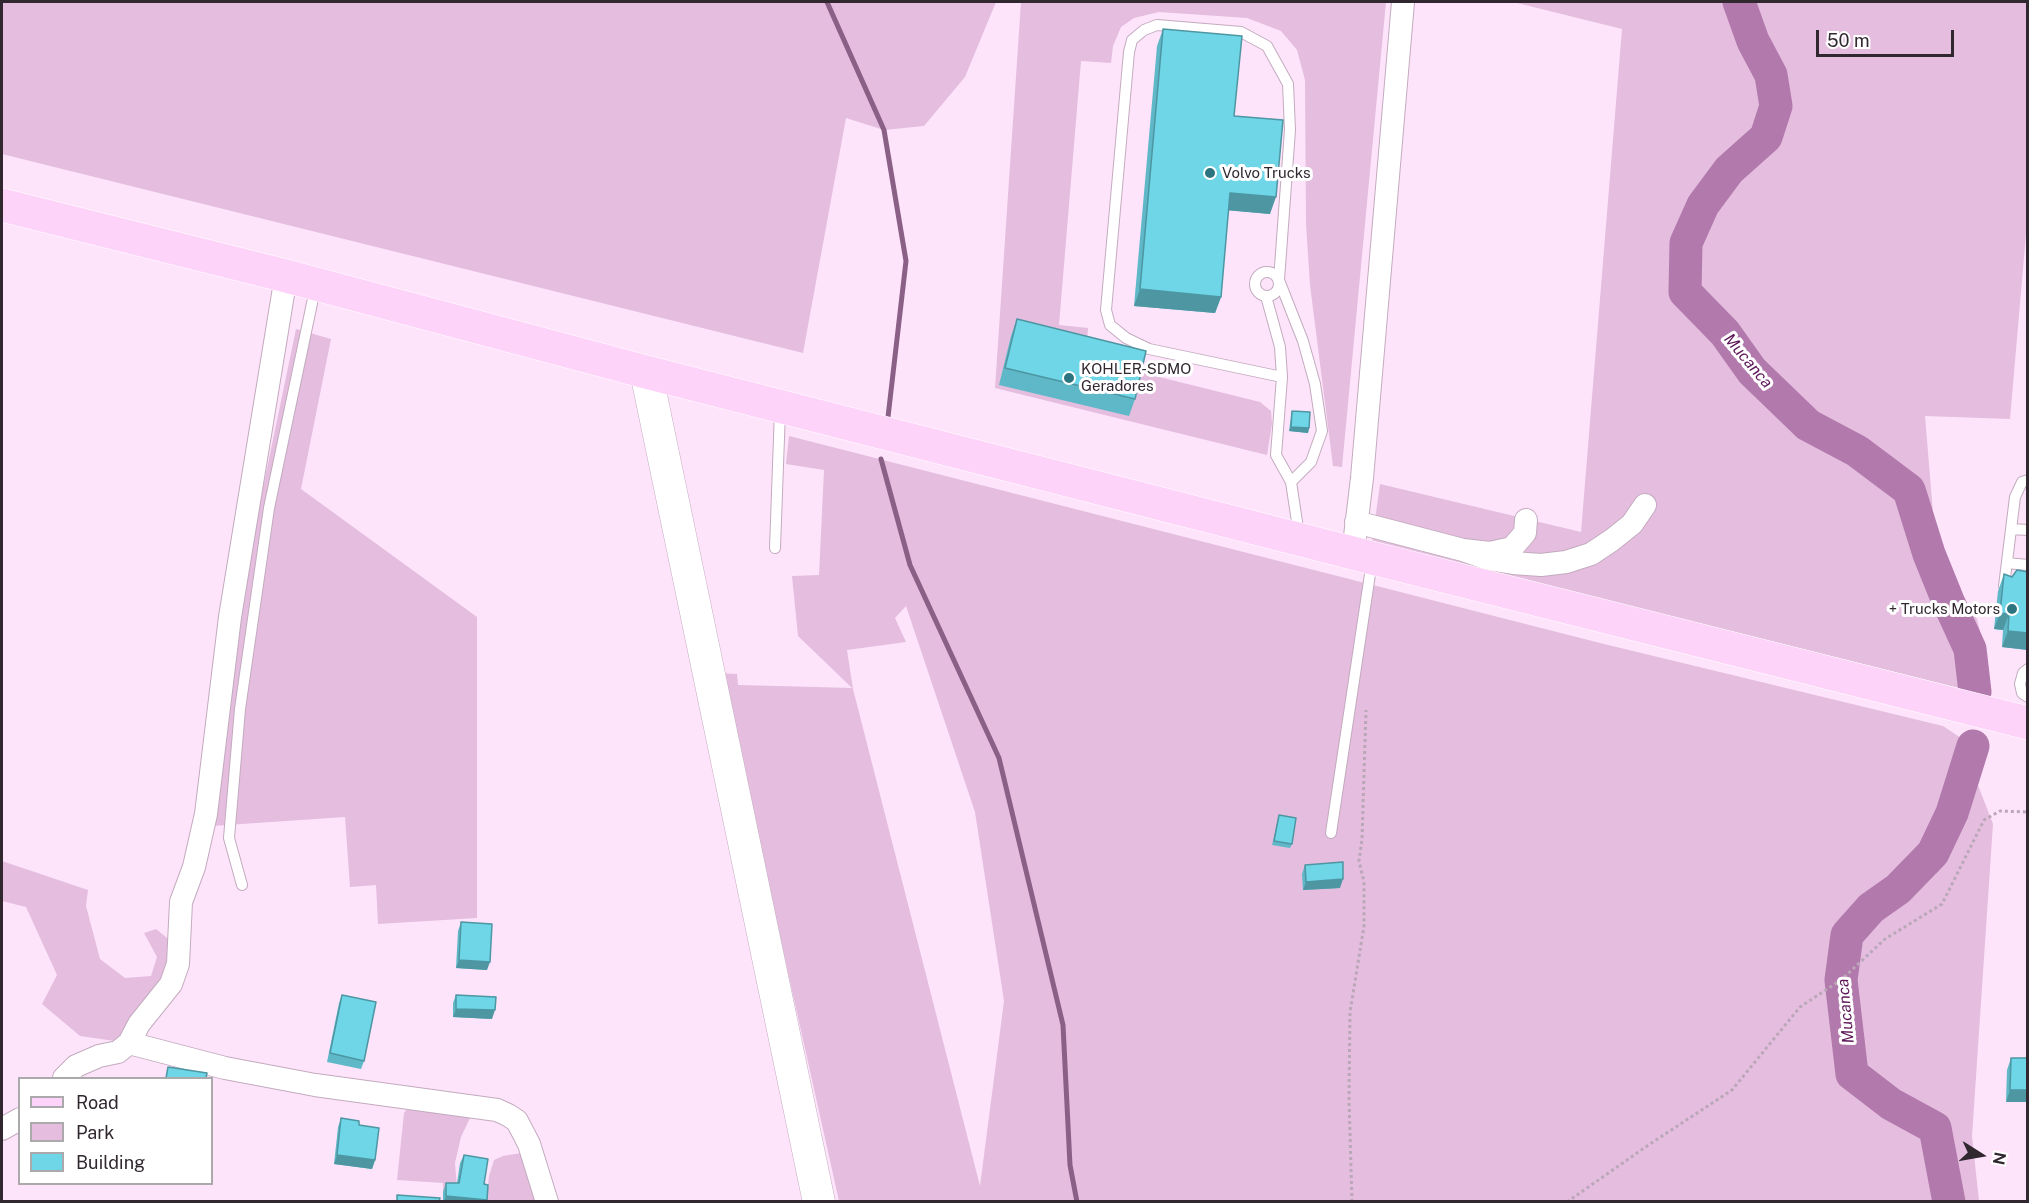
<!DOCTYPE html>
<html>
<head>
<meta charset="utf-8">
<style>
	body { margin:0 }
	#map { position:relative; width:2029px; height:1203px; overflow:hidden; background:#fde4fa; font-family:"Public Sans",sans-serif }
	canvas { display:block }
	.frame { position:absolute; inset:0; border:3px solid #30272f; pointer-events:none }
	.legend { position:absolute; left:18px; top:1077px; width:195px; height:108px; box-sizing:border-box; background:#fff; border:2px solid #aca9ac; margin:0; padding:8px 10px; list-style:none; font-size:18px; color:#30272f }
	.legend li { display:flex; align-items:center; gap:12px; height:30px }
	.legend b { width:30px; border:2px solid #aca9ac }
	.north { position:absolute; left:1951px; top:1125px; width:60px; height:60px; -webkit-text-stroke:4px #fff; paint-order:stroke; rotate:101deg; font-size:16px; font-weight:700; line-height:24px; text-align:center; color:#30272f }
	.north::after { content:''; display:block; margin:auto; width:21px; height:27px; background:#30272f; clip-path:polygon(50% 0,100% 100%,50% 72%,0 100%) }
	.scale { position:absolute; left:1816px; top:30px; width:138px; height:27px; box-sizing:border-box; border:3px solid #30272f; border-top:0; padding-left:8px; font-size:18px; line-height:21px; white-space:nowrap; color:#30272f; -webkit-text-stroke:4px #fff; paint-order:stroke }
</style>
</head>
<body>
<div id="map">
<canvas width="2029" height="1203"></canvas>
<div class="frame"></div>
<ul class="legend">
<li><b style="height:8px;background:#fed3f9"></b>Road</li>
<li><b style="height:16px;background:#e4bddf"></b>Park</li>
<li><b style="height:16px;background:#6ed6e7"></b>Building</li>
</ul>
<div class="north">N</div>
<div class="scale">50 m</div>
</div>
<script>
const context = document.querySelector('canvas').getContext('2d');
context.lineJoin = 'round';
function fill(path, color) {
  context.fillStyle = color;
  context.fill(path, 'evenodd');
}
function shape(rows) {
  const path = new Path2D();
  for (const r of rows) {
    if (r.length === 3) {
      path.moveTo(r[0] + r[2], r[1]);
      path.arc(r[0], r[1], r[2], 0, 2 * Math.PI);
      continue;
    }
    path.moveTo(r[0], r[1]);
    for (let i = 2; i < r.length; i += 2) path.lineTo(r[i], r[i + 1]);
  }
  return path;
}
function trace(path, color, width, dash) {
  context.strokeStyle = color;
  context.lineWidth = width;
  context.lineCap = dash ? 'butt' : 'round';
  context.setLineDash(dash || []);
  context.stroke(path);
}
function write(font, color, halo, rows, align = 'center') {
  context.font = font + ' "Public Sans",sans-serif';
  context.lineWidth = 6;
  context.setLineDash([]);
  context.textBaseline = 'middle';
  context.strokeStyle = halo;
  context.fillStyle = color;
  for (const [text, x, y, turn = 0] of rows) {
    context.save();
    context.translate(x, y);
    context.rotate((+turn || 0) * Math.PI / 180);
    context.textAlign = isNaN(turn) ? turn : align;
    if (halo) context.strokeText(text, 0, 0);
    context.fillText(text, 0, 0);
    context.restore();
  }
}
fill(shape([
	[2,2,996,2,965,77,924,126,884,130,846,118,803,353,2,154],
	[1021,2,1386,2,1342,467,1333,466,1310,285,1306,224,1305,80,1297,50,1281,31,1247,18,1159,12,1134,18,1121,27,1113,46,1111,63,1081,61,1059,325,1088,328,1086,354,1139,372,1260,402,1271,411,1272,424,1267,455,995,388],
	[1513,2,2027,2,2028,211,2010,419,1925,416,1937,561,1962,594,1977,619,1987,658,1987,695,1372,542,1380,484,1581,532,1622,29],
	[296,329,331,339,301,489,477,617,477,918,378,924,376,885,350,887,345,817,212,826,254,531],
	[789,436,1600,643,1943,726,1973,746,1976,780,1993,824,1972,1136,1979,1201,839,1201,773,905,718,673,737,674,738,685,852,688,798,636,792,576,819,575,824,470,786,464],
	[906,606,975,812,1004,1001,980,1186,853,689,847,650,906,642,895,618],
	[2,861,88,890,86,906,100,959,125,978,151,976,157,957,144,933,156,929,178,947,129,1043,80,1036,42,1004,57,975,26,907,2,901],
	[411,1104,471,1116,461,1137,455,1163,457,1187,443,1192,443,1183,397,1180,404,1113],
	[521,1153,535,1201,486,1202,489,1176,494,1160,503,1156]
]), '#e4bddf');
trace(shape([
	[827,2,884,130,906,261,888,417],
	[881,459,910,565,999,758,1063,1025,1070,1165,1077,1202]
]), '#8b6086', 5);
trace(shape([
	[1739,2,1753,41,1771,75,1776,106,1766,137,1729,170,1703,205,1686,243,1685,292,1725,333,1752,371,1808,425,1857,451,1909,490,1929,554,1948,601,1970,649,1975,692],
	[1949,1202,1935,1128,1891,1104,1852,1074,1841,980,1847,935,1871,908,1898,889,1933,853,1952,813,1973,746]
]), '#b279ac', 33);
const lane = shape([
	[1267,284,12],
	[1266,296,1280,347,1282,377,1276,455,1291,482,1299,535],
	[1282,377,1149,349,1126,338,1110,325,1106,310,1129,52,1132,40,1144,30,1157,25,1241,32,1267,46,1288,84,1290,130,1279,280,1303,341,1315,384,1322,431,1311,462,1291,482],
	[2011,529,2028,530],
	[775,548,780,410],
	[2007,563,2028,565],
	[2004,586,2015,497,2022,482,2028,480],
	[2028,669,2023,673,2020,684,2022,693,2028,697],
	[1331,833,1372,561],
	[242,885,229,838,240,709,269,508,315,289]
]);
const street = shape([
	[1356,522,1463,550,1490,553,1512,548,1525,533,1526,520],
	[1463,550,1489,559,1513,563,1541,565,1566,562,1591,554,1612,540,1632,524,1645,505],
	[1353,553,1362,478,1403,2],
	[129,1043,225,1068,315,1085,497,1110,508,1115,517,1121,529,1144,547,1202],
	[64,1078,76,1066,99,1056,118,1052,129,1043,139,1024,171,984,178,964,181,902,194,867,206,814,230,617,286,276],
	[2,1129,20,1119]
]);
const secondary = shape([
	[646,372,819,1202]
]);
const primary = shape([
	[2,205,286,276,646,372,1372,558,2028,723]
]);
trace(lane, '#c3abbf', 12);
trace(street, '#c3abbf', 24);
trace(secondary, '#c3abbf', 33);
trace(primary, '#fff', 34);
trace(shape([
	[1352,1202,1349,1099,1350,1012,1364,926,1364,882,1359,861,1362,839,1366,710],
	[1567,1202,1647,1146,1732,1090,1800,1007,1841,980,1885,939,1942,904,1984,820,2000,811,2028,812]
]), '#baa7b8', 3, [3, 3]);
trace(lane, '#fff', 10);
trace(street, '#fff', 22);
trace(secondary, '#fff', 32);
trace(primary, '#fed3f9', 33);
fill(shape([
	[1163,29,1234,116,1270,214,1228,210,1221,297,1215,313,1134,306,1157,46],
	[1017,319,1135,399,1129,416,999,385,1011,336],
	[1292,411,1309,428,1308,433,1289,431,1291,416],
	[2028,572,2028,650,2002,647,2003,630,1994,629,1998,591,2004,574,2012,577],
	[1279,815,1292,844,1290,848,1272,845],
	[1305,865,1340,888,1303,890,1302,874],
	[461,922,487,970,456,968,458,931],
	[342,995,364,1061,361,1069,327,1062,339,1003],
	[456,995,492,1019,453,1017,453,1003],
	[2011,1058,2028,1058,2006,1102,2007,1070],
	[341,1118,359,1125,375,1160,372,1169,334,1164,338,1127],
	[464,1155,484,1184,488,1185,487,1202,443,1202,443,1192,446,1183,457,1183,460,1163]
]), '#5fb8c7');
fill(shape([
	[1230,193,1276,197,1270,214,1224,210],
	[1140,289,1221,297,1215,313,1134,306],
	[1291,427,1309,428,1308,433,1289,431],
	[2000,613,2009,614,2003,630,1994,629],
	[2008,631,2028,633,2028,650,2002,647],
	[1343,879,1340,888,1303,890,1306,882],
	[459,960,490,962,487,970,456,968],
	[456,1009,495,1010,492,1019,453,1017],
	[2010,1090,2028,1090,2028,1102,2006,1102],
	[337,1155,375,1160,372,1169,334,1164],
	[446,1196,487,1200,487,1202,444,1202]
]), '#4d96a2');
const building = shape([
	[1163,29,1242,36,1234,116,1283,120,1276,197,1230,193,1221,297,1140,289,1163,29],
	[1017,319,1146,351,1135,399,1005,368,1017,319],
	[1292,411,1310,412,1309,428,1291,427,1292,411],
	[2017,570,2028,572,2028,633,2008,631,2009,614,2000,613,2004,574,2012,577,2017,570],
	[1279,815,1296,818,1292,844,1274,841,1279,815],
	[1343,862,1343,879,1306,882,1305,865,1343,862],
	[461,922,492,924,490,962,459,960,461,922],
	[342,995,376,1002,364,1061,330,1053,342,995],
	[456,995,496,997,495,1010,456,1009,456,995],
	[2011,1058,2028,1058,2028,1090,2010,1090,2011,1058],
	[168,1067,207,1073,206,1078,166,1078,168,1067],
	[341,1118,359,1121,359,1125,379,1128,375,1160,337,1155,341,1118],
	[464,1155,488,1159,484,1184,488,1185,487,1200,446,1196,446,1183,459,1183,464,1155],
	[397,1195,440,1198,439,1202,397,1202,397,1195]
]);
fill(building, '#6ed6e7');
trace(building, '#4d96a2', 1.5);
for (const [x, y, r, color] of [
	[1210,173,6,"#2c747f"],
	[1069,378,6,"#2c747f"],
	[2012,609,6,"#2c747f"]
]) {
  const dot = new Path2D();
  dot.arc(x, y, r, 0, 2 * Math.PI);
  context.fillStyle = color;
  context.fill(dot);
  trace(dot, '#fff', 2);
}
write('15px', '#30272f', '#fff', [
	["Volvo Trucks",1222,173],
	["KOHLER-SDMO",1081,369],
	["Geradores",1081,386],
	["+ Trucks Motors",2000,609,"right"]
], 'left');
write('italic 16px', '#5c1658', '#fff', [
	["Mucanca",1748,361,50],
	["Mucanca",1846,1011,-95]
]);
</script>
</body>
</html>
